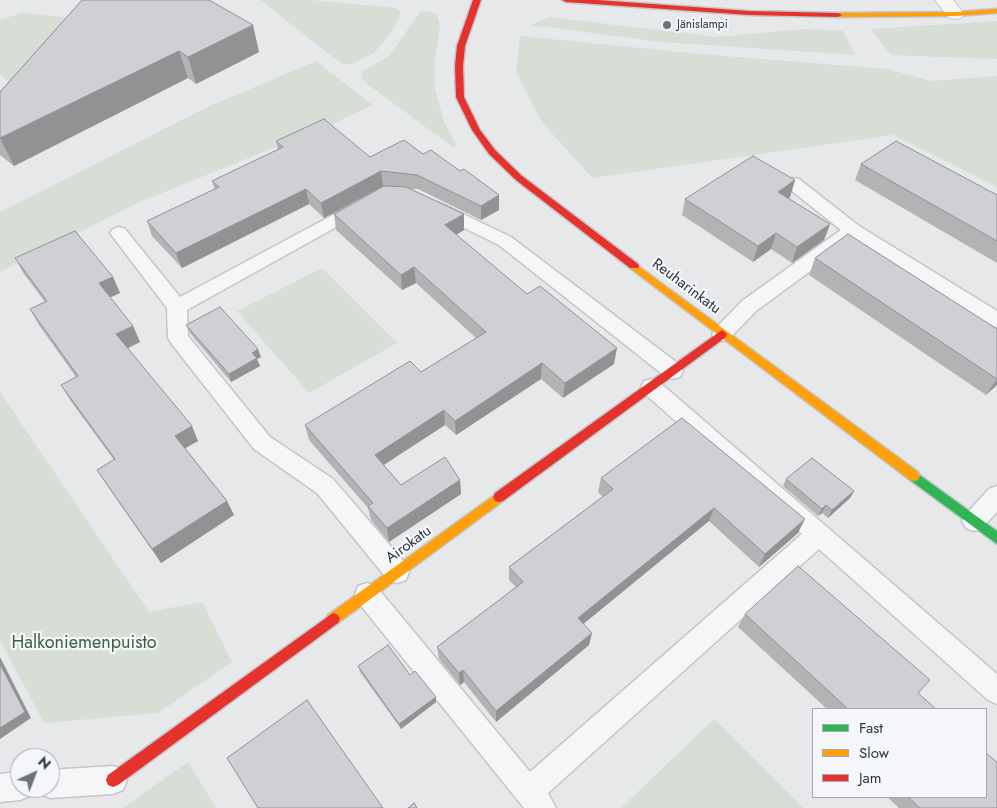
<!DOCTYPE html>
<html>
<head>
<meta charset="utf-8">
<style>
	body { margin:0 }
	#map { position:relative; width:997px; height:808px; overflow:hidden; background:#e6e8ea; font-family:Jost,sans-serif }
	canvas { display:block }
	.legend { position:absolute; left:812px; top:708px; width:175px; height:90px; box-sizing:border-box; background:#f4f6f9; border:1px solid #a4a8b1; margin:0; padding:6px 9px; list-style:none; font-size:15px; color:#2b3445 }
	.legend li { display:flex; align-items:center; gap:10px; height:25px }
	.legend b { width:25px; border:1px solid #a4a8b1 }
	.north { position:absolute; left:10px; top:748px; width:50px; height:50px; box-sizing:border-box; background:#f4f6f9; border:1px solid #a4a8b1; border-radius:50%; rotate:43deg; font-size:14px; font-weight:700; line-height:20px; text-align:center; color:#2b3445 }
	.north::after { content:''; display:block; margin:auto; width:18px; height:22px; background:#6c737f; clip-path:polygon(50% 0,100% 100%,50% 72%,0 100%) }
</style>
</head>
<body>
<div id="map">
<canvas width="997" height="808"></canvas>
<ul class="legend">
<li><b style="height:6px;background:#30b455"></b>Fast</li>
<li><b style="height:6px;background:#ff9f0a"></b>Slow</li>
<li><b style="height:6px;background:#e5322d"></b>Jam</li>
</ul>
<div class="north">N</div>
</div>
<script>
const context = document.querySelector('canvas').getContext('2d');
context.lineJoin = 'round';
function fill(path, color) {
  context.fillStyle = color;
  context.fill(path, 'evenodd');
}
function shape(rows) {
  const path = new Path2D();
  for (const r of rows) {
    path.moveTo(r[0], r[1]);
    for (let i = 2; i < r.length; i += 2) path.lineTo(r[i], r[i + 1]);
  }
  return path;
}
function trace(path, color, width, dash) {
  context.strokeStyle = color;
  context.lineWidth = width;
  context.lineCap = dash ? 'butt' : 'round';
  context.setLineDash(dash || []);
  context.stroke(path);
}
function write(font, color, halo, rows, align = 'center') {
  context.font = font + ' Jost,sans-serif';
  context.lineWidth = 4.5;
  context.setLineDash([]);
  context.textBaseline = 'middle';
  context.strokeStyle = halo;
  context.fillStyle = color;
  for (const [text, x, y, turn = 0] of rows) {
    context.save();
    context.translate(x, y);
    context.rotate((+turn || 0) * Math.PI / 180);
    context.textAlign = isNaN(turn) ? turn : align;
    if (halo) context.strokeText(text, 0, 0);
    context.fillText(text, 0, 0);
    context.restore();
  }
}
fill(shape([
	[260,0,311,0,395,8,400,12,399,18,389,36,374,53,352,64,342,64],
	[430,11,437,14,440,26,435,60,435,89,444,122,456,145,454,148,366,83,361,76,362,72,389,56,420,12],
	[22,13,33,14,103,21,12,85,0,75,0,20],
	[549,17,716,37,806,29,843,31,855,55,662,42,531,25],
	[997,21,997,59,891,55,871,29],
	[520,36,700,54,888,69,930,81,997,76,997,187,893,135,592,178,542,122,516,72],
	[316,61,373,105,326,127,137,203,0,272,0,212,210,106],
	[322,268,397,343,309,393,237,311],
	[0,392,149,612,202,602,232,662,158,713,44,723,0,640],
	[714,719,803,808,621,808],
	[188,762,216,808,123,808]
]), '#d6ded6');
const lane = shape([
	[793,178,799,179,859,226,997,311,997,327,990,325,854,239,756,311,729,339,722,341,715,339,712,334,715,329,742,301,841,230,787,187,784,183,787,179,793,178],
	[359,201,365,203,368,207,365,211,187,310,188,336,270,437,333,479,406,564,409,572,406,580,397,583,388,580,317,493,254,449,171,343,168,338,167,308,110,233,113,229,119,227,125,229,180,297,359,201],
	[438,202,511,237,680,365,683,371,680,377,673,379,666,377,499,245,432,212,429,208,432,204,438,202],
	[651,379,658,381,997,674,997,704,988,700,819,549,548,793,556,808,524,808,358,602,355,594,358,586,367,583,376,586,530,772,802,534,644,393,641,387,644,381,651,379],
	[997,486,997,512,982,528,974,531,966,528,962,521,966,514,989,489,997,486],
	[113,766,123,770,127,780,123,790,113,794,50,798,40,794,38,788,50,788,50,770,113,766],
	[20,772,20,788,33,788,30,796,20,800,0,802,0,774,20,772]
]);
const street = shape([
	[935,0,953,0,964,14,961,18,955,19,949,18,935,0]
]);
const fast = shape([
	[914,471,997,531,997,544,910,480,908,476,910,472,914,471]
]);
const slow = shape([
	[997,9,997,13,955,16,838,17,834,15,838,13,955,12,997,9],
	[634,263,918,472,920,476,918,480,914,481,910,480,630,268,629,266,634,263],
	[499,492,503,493,505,497,503,501,338,623,333,625,328,623,326,619,328,615,499,492]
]);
const jam = shape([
	[473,0,481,0,465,46,463,66,464,97,480,130,495,150,522,176,638,264,639,266,638,268,630,268,516,180,489,154,472,130,456,97,455,66,457,46,473,0],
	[562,0,597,0,749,11,838,13,842,15,838,17,749,15,566,2,562,0],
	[722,330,727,334,726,337,503,501,499,502,495,501,493,497,495,493,722,330],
	[333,613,338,615,340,619,338,623,118,785,113,787,108,785,106,780,108,775,333,613]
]);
trace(lane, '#c4c6c8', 3);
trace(street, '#c4c6c8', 2);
trace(fast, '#c4c6c8', 3);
trace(slow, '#c4c6c8', 3);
trace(jam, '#c4c6c8', 3);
fill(lane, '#f5f6f7');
fill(street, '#f5f6f7');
fill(fast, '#30b455');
fill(slow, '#ff9f0a');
fill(jam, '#e5322d');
fill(shape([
	[82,0,259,52,196,84,188,78,14,166,0,155,0,92],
	[276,141,370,157,423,154,460,171,499,195,499,210,481,220,418,189,409,189,464,214,464,230,456,235,527,294,614,364,563,398,541,379,456,435,445,425,384,465,401,485,460,480,461,494,389,542,371,520,368,508,309,440,305,425,421,372,476,338,416,283,402,290,336,230,334,214,384,186,324,218,309,204,182,268,152,236,147,221,215,190,212,181,278,150],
	[861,164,997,195,997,263,855,180],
	[795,180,790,197,788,198,830,224,824,240,792,263,771,249,753,262,682,215,685,199],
	[15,258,113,277,120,293,110,297,133,326,140,342,128,348,198,441,185,448,227,501,234,515,161,563,106,484,97,470,114,460,70,400,61,385,76,377,39,325,30,309,45,302,24,274],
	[815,258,997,329,997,385,986,395,809,275],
	[186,325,261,357,257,359,260,366,231,382,190,333],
	[682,418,798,533,759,567,709,521,583,624,589,645,496,722,464,682,460,685,439,659,437,647,516,587,509,580,509,567,603,497,598,492,601,478],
	[786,479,854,491,850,498,828,518,822,513,818,516,783,486],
	[745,614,918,693,936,709,827,709,738,627],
	[358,666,410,675,436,697,436,702,401,729,360,672],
	[887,797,986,797,997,808,899,808]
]), '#b1b3b5');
fill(shape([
	[253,25,259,52,196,84,188,57],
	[179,51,188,78,14,166,0,138],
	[381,171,383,186,324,218,321,203],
	[795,180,790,197,773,208,778,192],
	[306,189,309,204,182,268,176,253],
	[499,195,499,210,481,220,481,206],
	[464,214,464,230,446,241,445,225],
	[830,224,824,240,792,263,797,247],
	[776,233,771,249,753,262,758,246],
	[414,267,416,283,402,290,401,275],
	[113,277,120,293,107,299,99,283],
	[133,326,140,342,124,350,116,334],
	[617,348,614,364,563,398,565,383],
	[258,349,261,357,257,359,260,366,231,382,229,374,252,353],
	[542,363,541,379,456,435,455,421],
	[997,379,997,385,986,395],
	[444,410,445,425,377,469,375,455],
	[192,426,198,441,182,450,175,436],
	[460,480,461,494,389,542,387,528],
	[854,491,850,498,828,518,832,510],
	[227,501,234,515,161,563,152,549],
	[826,505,822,513,818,516,822,509],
	[714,508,709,521,576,630,578,618],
	[805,519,798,533,759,567,765,554],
	[592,633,589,645,496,722,496,711],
	[0,657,31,718,0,739],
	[463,670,464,682,460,685,459,673],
	[436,697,436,702,401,729,399,724]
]), '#909294');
const building = shape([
	[82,0,209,0,253,25,188,57,179,51,0,138,0,92,82,0],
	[324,119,370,157,404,140,423,154,431,150,460,171,464,169,499,195,481,206,417,175,381,171,321,203,306,189,176,253,147,221,219,187,212,181,283,147,276,141,324,119],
	[896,141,997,195,997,241,861,164,896,141],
	[753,156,795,180,778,192,830,224,797,247,776,233,758,246,685,199,753,156],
	[384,186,406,187,464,214,445,225,527,294,540,286,617,348,565,383,542,363,455,421,444,410,375,455,401,485,445,457,460,480,387,528,368,506,373,503,305,425,410,361,421,372,486,332,414,267,401,275,334,214,384,186],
	[75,231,113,277,99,283,133,326,116,334,192,426,175,436,227,501,152,549,97,470,115,459,61,385,78,376,30,309,47,301,15,258,75,231],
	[848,234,997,329,997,379,815,258,848,234],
	[220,307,258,349,252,353,257,358,229,374,186,325,220,307],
	[682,418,805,519,765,554,714,508,578,618,592,633,496,711,463,670,459,673,437,647,523,582,509,567,613,489,601,478,682,418],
	[812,458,854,491,832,510,826,505,822,509,786,479,812,458],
	[798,566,930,680,918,693,936,709,848,709,745,614,798,566],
	[388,645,410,675,415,671,436,697,399,724,358,666,388,645],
	[0,664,25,712,0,728,0,664],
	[307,700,383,808,258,808,227,758,307,700],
	[986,753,997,762,997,808,920,808,908,797,986,797,986,753],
	[414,803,417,808,408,808,414,803]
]);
fill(building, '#ced0d3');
trace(building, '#909294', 1);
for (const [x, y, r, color] of [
	[667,25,5,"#6c737f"]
]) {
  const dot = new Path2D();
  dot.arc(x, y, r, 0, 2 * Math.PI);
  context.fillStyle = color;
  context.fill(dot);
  trace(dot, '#f4f6f9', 2);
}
write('12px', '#2b3445', '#f4f6f9', [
	["Jänislampi",677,25]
], 'left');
write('15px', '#2b3445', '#f4f6f9', [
	["Reuharinkatu",686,287,37],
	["Airokatu",409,545,-36]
]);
write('18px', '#3f6138', '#f4f6f9', [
	["Halkoniemenpuisto",84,644]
]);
</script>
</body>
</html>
